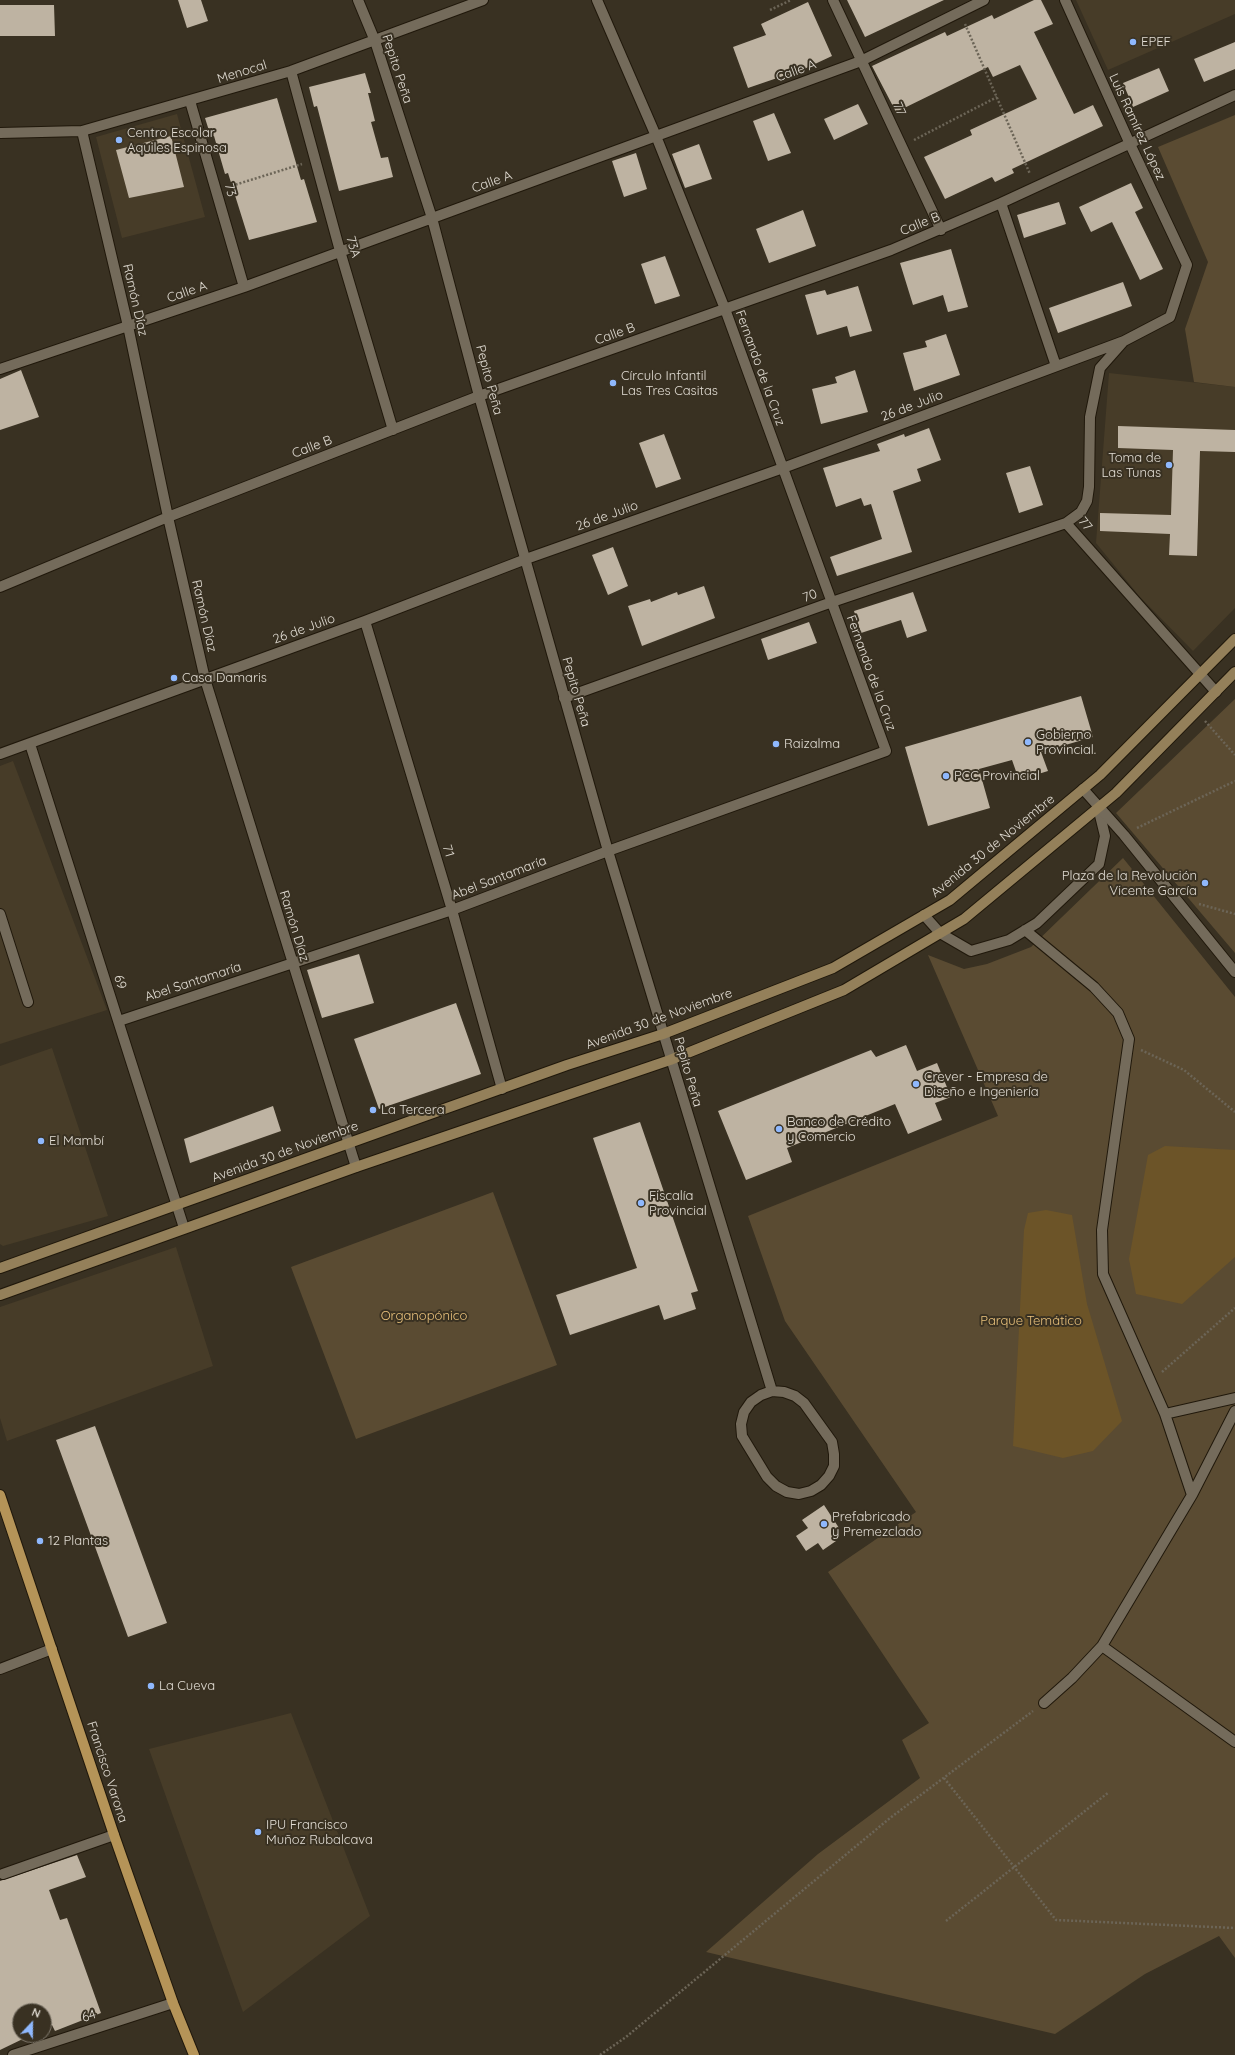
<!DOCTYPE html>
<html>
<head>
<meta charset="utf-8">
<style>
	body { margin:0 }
	#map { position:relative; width:1235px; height:2055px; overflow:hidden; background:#393122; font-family:Quicksand,sans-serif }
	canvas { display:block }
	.north { position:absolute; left:12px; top:2003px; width:40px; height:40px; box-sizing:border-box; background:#393122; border:1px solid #7c7569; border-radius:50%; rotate:22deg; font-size:11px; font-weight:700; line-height:16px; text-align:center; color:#e1dcd3 }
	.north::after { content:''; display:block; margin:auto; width:14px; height:18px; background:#8fb8fd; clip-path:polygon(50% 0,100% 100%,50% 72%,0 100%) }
</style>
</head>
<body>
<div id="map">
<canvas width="1235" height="2055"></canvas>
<div class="north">N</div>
</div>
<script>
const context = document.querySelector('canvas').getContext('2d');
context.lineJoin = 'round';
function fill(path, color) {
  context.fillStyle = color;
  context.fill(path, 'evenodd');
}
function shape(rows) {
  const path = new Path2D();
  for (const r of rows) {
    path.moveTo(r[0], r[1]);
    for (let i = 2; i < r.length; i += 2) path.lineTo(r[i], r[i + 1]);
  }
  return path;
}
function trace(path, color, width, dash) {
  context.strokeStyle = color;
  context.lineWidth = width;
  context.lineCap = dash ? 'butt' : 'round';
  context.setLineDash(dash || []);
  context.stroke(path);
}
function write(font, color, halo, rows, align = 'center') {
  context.font = font + ' Quicksand,sans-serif';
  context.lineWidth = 4;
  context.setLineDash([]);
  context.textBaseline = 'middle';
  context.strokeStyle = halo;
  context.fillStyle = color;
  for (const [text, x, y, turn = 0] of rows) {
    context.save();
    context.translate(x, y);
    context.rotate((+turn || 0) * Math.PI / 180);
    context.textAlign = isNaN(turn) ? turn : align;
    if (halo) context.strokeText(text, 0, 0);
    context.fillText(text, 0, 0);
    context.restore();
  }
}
fill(shape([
	[1076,0,1235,0,1235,14,1108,70],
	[177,114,205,217,122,238,96,137],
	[1109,373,1235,387,1235,608,1193,651,1140,597,1096,543],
	[13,761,107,1010,0,1044,0,766],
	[52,1048,108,1216,3,1246,0,1244,0,1066],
	[176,1247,213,1366,7,1441,0,1418,0,1307],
	[291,1713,370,1916,243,2012,149,1749]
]), '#473c28');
fill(shape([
	[1235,115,1235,387,1194,382,1185,329,1208,262,1158,147],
	[1235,699,1235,953,1116,813],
	[1123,858,1235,997,1235,1958,1219,1936,1145,1974,1055,2034,706,1952,818,1854,920,1778,902,1740,929,1723,828,1572,916,1512,785,1321,748,1216,998,1116,928,955,964,969,987,964,1031,947],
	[493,1192,557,1365,356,1439,291,1267]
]), '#5a4b32');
fill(shape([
	[1165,1146,1235,1150,1235,1257,1182,1304,1136,1294,1129,1259,1148,1155],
	[1046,1210,1072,1215,1087,1304,1122,1421,1093,1451,1063,1458,1013,1446,1024,1230,1028,1213]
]), '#6c5428');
fill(shape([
	[178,0,201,0,208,21,187,28],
	[847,0,944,0,865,37],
	[1034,0,1041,0,1053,24,1034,32,1074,114,1093,105,1103,126,1012,169,1014,173,995,182,992,177,945,199,924,157,972,135,970,130,1037,99,1020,65,993,77,988,67,896,112,872,66,945,32,947,36,992,15,994,19],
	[808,2,832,56,787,77,786,75,748,88,733,47,766,35,761,24],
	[0,5,54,5,55,36,0,36],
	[1235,42,1235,69,1204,82,1194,59],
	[1159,68,1169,91,1133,107,1123,83],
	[365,73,371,93,368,93,375,121,371,122,381,158,388,157,393,177,339,191,317,106,314,107,309,87],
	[277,98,301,180,304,179,317,222,249,240,228,173,225,174,214,136,211,137,205,118],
	[858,104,868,124,834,140,824,119],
	[774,113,791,153,768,161,753,121],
	[171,136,184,187,129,198,116,150],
	[699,144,712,179,685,188,672,154],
	[636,153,647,189,624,197,612,161],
	[1131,183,1143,208,1135,212,1163,269,1140,280,1112,222,1091,232,1079,207],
	[1059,202,1066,224,1024,238,1017,215],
	[803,210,816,246,769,263,756,229],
	[951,249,968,307,948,312,943,295,913,305,900,263],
	[665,256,680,296,655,304,641,264],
	[1123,282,1132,306,1058,333,1049,308],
	[858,286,872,331,850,337,847,326,817,335,805,295,825,290,827,295],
	[946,334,960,375,914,391,903,353,927,347,925,341],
	[21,370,39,417,0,430,0,379],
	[855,370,868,412,821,424,812,389,837,383,835,377],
	[1118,426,1235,430,1235,452,1200,451,1197,556,1169,555,1170,534,1100,531,1100,513,1171,515,1173,450,1118,448],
	[929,428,941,460,917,469,921,481,893,491,912,552,837,576,830,557,882,539,871,504,864,506,861,498,836,507,823,468,880,451,877,444,904,434,905,437],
	[664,434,681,479,656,488,639,443],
	[1030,466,1043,505,1019,513,1006,473],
	[613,547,628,586,608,595,592,555],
	[704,586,715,618,642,646,628,606,650,599,651,602,677,592,678,595],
	[913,592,927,631,907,638,901,620,861,633,854,611],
	[809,622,817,643,768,660,761,639],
	[1081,696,1093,737,1041,752,1048,771,1019,780,1012,760,979,769,990,808,928,826,905,747],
	[359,954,374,1003,322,1018,307,970],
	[456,1003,481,1074,379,1109,354,1039],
	[906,1045,917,1071,937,1063,951,1097,935,1103,942,1120,908,1134,895,1104,787,1148,792,1162,746,1180,718,1111,871,1050,876,1057],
	[273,1106,281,1131,190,1163,184,1139],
	[640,1122,698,1291,691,1293,696,1309,664,1320,659,1305,570,1335,556,1295,637,1268,593,1138],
	[95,1426,167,1623,128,1637,56,1440],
	[824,1505,839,1528,831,1533,836,1541,823,1550,818,1543,806,1551,796,1536,808,1528,802,1520],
	[77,1855,86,1877,49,1890,60,1920,67,1918,101,2013,55,2031,52,2025,44,2029,44,2011,20,2011,20,2035,31,2035,0,2050,0,1881]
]), '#beb3a2');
const lane = shape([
	[0,914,28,1002],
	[924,915,940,933,971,951,1009,940,1037,923,1099,864,1105,836,1098,807],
	[1025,930,1094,987,1118,1013,1129,1039,1102,1230,1103,1274,1165,1414,1192,1495],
	[1165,1414,1235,1398],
	[1102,1646,1235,1742],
	[1044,1703,1072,1678,1102,1646,1192,1495,1235,1411],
	[3,1874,114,1835]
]);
const street = shape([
	[358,0,375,41,432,218,479,396,608,851,772,1391],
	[833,0,941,230],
	[291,71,340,251,393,430],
	[190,101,244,287],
	[82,131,128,326,168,517,205,679,356,1167],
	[0,133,82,131,291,71,483,0],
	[1001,203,1056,366],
	[0,369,244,287,861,61,984,0],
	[1066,523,1216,692],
	[0,587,168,517,479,396,891,250,1001,203,1235,95],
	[365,621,452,910,502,1089],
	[564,698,832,602,1066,523,1081,512,1087,501,1089,487,1090,417,1100,368,1123,342],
	[30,744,184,1228],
	[0,754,365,621,526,559,783,468,1124,341,1170,317,1187,265,1130,144,1065,0],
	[1083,789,1124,835,1235,972],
	[119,1021,452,910,608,851,886,751,725,309,656,136,597,0],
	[772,1391,784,1392,795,1396,804,1403,832,1442,834,1454,834,1466,829,1476,821,1485,811,1491,799,1494,787,1492,776,1486,767,1477,742,1436,741,1424,744,1412,751,1402,761,1395,772,1391],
	[0,1669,52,1649],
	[13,2055,173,2003]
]);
const secondary = shape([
	[0,1268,567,1065,663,1034,833,968,950,900,1100,775,1235,639],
	[0,1295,356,1167,670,1060,844,990,964,919,1116,793,1235,672]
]);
const primary = shape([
	[0,1495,114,1835,173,2003,194,2055]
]);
trace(lane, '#20180b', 12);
trace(street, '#20180b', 12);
trace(secondary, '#20180b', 12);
trace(primary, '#20180b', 12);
trace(shape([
	[770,10,791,0],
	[965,24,1030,174],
	[914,140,997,97],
	[228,187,302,164],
	[1205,721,1235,755],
	[1137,828,1235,781],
	[1199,904,1235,914],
	[1141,1050,1184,1070,1235,1112],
	[1162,1372,1235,1308],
	[944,1778,1056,1920,1235,1928],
	[946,1921,1109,1792],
	[600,2055,626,2037,890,1818,1033,1711]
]), '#6c6557', 2.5, [2, 2]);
trace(lane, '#746b5b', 10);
trace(street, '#746b5b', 10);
trace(secondary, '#94805a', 10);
trace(primary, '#b59458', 10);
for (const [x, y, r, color] of [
	[1133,42,4,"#8fb8fd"],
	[119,140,4,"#8fb8fd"],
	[613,383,4,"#8fb8fd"],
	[1169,465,4,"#8fb8fd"],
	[174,678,4,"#8fb8fd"],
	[1028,742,4,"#8fb8fd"],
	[776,744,4,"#8fb8fd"],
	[946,776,4,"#8fb8fd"],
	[1205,883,4,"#8fb8fd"],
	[916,1084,4,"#8fb8fd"],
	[373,1110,4,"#8fb8fd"],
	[779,1129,4,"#8fb8fd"],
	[41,1141,4,"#8fb8fd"],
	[641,1203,4,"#8fb8fd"],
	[824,1524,4,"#8fb8fd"],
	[40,1541,4,"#8fb8fd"],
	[151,1686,4,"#8fb8fd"],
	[258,1832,4,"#8fb8fd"]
]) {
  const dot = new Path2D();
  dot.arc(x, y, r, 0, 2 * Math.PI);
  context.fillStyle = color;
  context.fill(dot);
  trace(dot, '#393122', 1.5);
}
write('13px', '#e1dcd3', '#393122', [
	["EPEF",1141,42],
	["Centro Escolar",127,133],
	["Aquiles Espinosa",127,148],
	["Círculo Infantil",621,376],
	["Las Tres Casitas",621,391],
	["Toma de",1161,458,"right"],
	["Las Tunas",1161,473,"right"],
	["Casa Damaris",182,678],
	["Gobierno",1036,735],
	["Provincial.",1036,750],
	["Raizalma",784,744],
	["PCC Provincial",954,776],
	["Plaza de la Revolución",1197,876,"right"],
	["Vicente García",1197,891,"right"],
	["Crever - Empresa de",924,1077],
	["Diseño e Ingeniería",924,1092],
	["La Tercera",381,1110],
	["Banco de Crédito",787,1122],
	["y Comercio",787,1137],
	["El Mambí",49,1141],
	["Fiscalía",649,1196],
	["Provincial",649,1211],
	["Prefabricado",832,1517],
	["y Premezclado",832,1532],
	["12 Plantas",48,1541],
	["La Cueva",159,1686],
	["IPU Francisco",266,1825],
	["Muñoz Rubalcava",266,1840]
], 'left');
write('13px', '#e1dcd3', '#393122', [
	["Pepito Peña",397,69,72],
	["Calle A",796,71,-20],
	["Menocal",242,72,-17],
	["77",899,109,65],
	["Luis Ramírez López",1137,127,65],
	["Calle A",492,182,-20],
	["73",230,190,74],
	["Calle B",920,224,-22],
	["73A",353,247,74],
	["Calle A",187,292,-19],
	["Ramón Díaz",135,300,77],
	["Calle B",615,334,-20],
	["Fernando de la Cruz",760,368,70],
	["Pepito Peña",489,380,75],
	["26 de Julio",912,406,-21],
	["Calle B",312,447,-21],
	["26 de Julio",607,516,-20],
	["77",1085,524,51],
	["70",810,596,-20],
	["Ramón Díaz",204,616,77],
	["26 de Julio",304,629,-20],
	["Fernando de la Cruz",871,673,70],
	["Pepito Peña",576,692,74],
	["Avenida 30 de Noviembre",993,846,-39],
	["71",448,851,73],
	["Abel Santamaría",499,878,-21],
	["Ramón Díaz",294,926,73],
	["69",120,982,72],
	["Abel Santamaría",193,982,-18],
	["Avenida 30 de Noviembre",659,1019,-20],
	["Pepito Peña",688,1072,74],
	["Avenida 30 de Noviembre",285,1152,-20],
	["Francisco Varona",107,1772,72],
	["64",89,2016,-18]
]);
write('13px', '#eac27c', '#393122', [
	["Organopónico",424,1316],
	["Parque Temático",1031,1321]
]);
</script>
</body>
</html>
